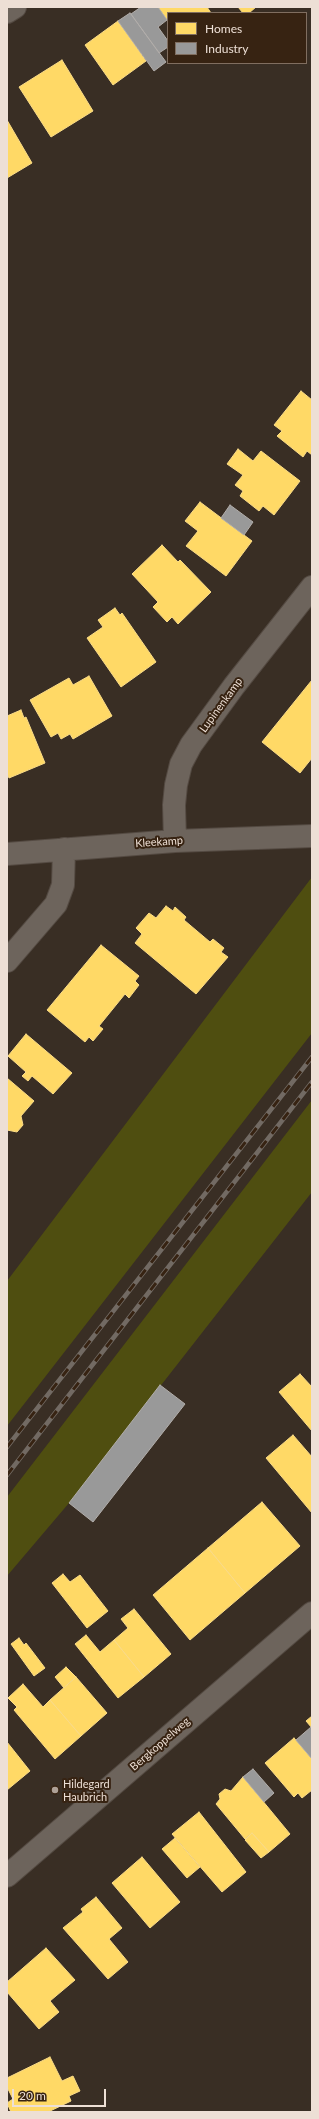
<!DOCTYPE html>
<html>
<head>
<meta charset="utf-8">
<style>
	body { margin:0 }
	#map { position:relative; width:319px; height:2119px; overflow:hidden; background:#392e24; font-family:Lato,sans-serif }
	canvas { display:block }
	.frame { position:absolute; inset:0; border:8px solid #eddfd5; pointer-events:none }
	.legend { position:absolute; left:167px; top:12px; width:140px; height:52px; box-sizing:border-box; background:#372312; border:1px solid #806e60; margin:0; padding:5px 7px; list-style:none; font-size:12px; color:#eddfd5 }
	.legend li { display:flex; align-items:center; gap:8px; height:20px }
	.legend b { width:20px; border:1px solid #806e60 }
	.scale { position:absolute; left:12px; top:2089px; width:94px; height:18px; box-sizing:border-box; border:2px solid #eddfd5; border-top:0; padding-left:5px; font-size:12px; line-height:14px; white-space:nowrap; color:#eddfd5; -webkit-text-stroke:3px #372312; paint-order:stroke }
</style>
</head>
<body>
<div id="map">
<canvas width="319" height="2119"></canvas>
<div class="frame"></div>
<ul class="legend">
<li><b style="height:11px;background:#ffd966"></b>Homes</li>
<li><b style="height:11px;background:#999"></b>Industry</li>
</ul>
<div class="scale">20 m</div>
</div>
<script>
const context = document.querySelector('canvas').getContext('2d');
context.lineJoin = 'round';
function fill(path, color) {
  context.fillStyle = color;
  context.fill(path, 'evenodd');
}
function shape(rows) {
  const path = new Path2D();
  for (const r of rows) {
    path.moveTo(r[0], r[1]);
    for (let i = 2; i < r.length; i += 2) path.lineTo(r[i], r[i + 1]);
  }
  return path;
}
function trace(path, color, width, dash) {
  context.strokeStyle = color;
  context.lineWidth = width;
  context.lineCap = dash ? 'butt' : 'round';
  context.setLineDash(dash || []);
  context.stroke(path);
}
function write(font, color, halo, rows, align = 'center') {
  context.font = font + ' Lato,sans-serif';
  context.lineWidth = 4;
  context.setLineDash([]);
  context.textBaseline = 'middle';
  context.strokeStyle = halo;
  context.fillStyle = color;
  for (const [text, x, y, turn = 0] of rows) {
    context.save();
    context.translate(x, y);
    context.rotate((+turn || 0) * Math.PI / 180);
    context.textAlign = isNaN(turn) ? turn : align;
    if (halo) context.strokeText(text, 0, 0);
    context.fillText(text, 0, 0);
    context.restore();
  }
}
fill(shape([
	[312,877,312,1033,7,1426,7,1281],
	[312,1100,312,1192,69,1503,7,1576,7,1497]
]), '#4f4e10');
const homes = shape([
	[158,7,207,7,211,13,168,13,168,21,158,7],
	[238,7,256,7,249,13,243,13,238,7],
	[118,21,146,61,113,85,85,45,118,21],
	[62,60,93,111,51,137,19,87,62,60],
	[7,120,32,163,7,178,7,120],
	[301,391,312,400,312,455,307,451,303,457,277,436,282,431,274,425,301,391],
	[238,449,253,461,261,451,300,481,274,515,263,506,259,511,240,496,243,491,235,485,243,475,227,464,238,449],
	[200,502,252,541,226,576,186,546,198,531,185,521,200,502],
	[162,545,178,562,180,560,211,592,178,624,172,617,167,622,153,607,158,602,132,574,162,545],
	[115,608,120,615,122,613,156,662,121,687,87,638,103,627,98,620,115,608],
	[89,676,112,716,73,739,70,734,61,739,58,733,51,737,30,700,69,678,73,685,89,676],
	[312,680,312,758,300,773,262,742,312,680],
	[21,710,24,718,26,717,45,763,9,778,7,773,7,716,21,710],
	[166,906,173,911,175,907,186,917,184,920,210,942,213,939,224,948,221,952,228,957,196,994,135,943,142,934,136,928,149,913,156,918,166,906],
	[101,945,139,976,135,981,139,985,129,998,125,994,99,1026,103,1029,93,1041,89,1037,85,1042,47,1010,101,945],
	[26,1034,72,1073,53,1094,32,1076,28,1081,22,1076,26,1072,8,1056,26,1034],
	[7,1078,34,1101,21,1116,23,1125,17,1132,7,1130,7,1078],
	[300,1374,312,1387,312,1431,279,1392,300,1374],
	[293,1435,312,1457,312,1513,266,1458,293,1435],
	[262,1502,300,1546,245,1593,208,1548,262,1502],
	[208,1548,245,1593,190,1640,153,1595,208,1548],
	[63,1574,70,1582,80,1575,108,1611,87,1628,52,1583,63,1574],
	[134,1609,171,1654,144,1677,114,1640,128,1628,121,1619,134,1609],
	[86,1635,100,1652,114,1640,144,1677,118,1698,75,1644,86,1635],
	[19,1638,24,1645,26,1643,45,1668,34,1676,11,1644,19,1638],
	[66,1667,76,1677,64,1688,55,1677,66,1667],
	[76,1677,107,1713,81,1736,50,1700,76,1677],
	[23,1684,43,1707,50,1700,81,1736,55,1759,14,1710,17,1707,8,1698,23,1684],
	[312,1716,312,1728,306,1721,312,1716],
	[294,1738,312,1759,312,1790,302,1798,298,1793,294,1797,265,1763,294,1738],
	[7,1742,30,1771,7,1790,7,1742],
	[243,1777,290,1834,269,1852,252,1833,245,1839,216,1804,220,1799,219,1794,225,1789,231,1791,243,1777],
	[199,1812,246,1872,222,1892,172,1834,199,1812],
	[252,1833,269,1852,261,1858,245,1840,252,1833],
	[175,1838,200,1867,187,1878,162,1849,175,1838],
	[142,1857,180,1902,150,1928,112,1883,142,1857],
	[96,1897,122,1928,109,1939,128,1962,108,1979,63,1928,83,1912,81,1909,96,1897],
	[46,1948,75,1980,50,2001,59,2012,39,2029,7,1992,7,1982,46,1948],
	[50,2057,62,2081,73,2076,80,2091,69,2096,71,2101,48,2112,11,2112,7,2103,13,2099,7,2087,7,2078,50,2057]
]);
fill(homes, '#ffd966');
trace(homes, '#fadb87', 1);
const industry = shape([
	[141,7,158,7,167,20,158,27,168,41,168,47,159,53,131,14,141,7],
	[130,13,166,62,154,71,118,21,130,13],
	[230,505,253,522,244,535,221,518,230,505],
	[160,1385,185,1404,93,1522,69,1503,160,1385],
	[311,1727,312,1728,312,1759,296,1740,311,1727],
	[253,1769,274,1793,264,1802,243,1777,253,1769]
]);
fill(industry, '#999');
trace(industry, '#b2aeab', 1);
const street = shape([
	[7,12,15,7],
	[175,841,174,805,176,785,181,764,191,745,234,686,312,587],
	[7,854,175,841,312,836],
	[7,961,56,904,63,885,64,849],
	[7,1876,312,1613]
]);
trace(street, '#544a42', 24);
trace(street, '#6d645c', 22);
const rail = shape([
	[7,1447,312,1057],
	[7,1475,312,1082]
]);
trace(rail, '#726a63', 4.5);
trace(rail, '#372312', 3, [9]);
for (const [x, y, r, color] of [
	[55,1790,4,"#aea197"]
]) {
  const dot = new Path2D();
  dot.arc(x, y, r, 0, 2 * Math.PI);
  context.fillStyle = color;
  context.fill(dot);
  trace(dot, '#372312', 1.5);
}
write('11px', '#eddfd5', '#372312', [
	["Lupinenkamp",221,705,-54],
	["Kleekamp",159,842,-4],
	["Bergkoppelweg",160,1744,-41]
]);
write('11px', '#eddfd5', '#372312', [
	["Hildegard",63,1784],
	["Haubrich",63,1797]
], 'left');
</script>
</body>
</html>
